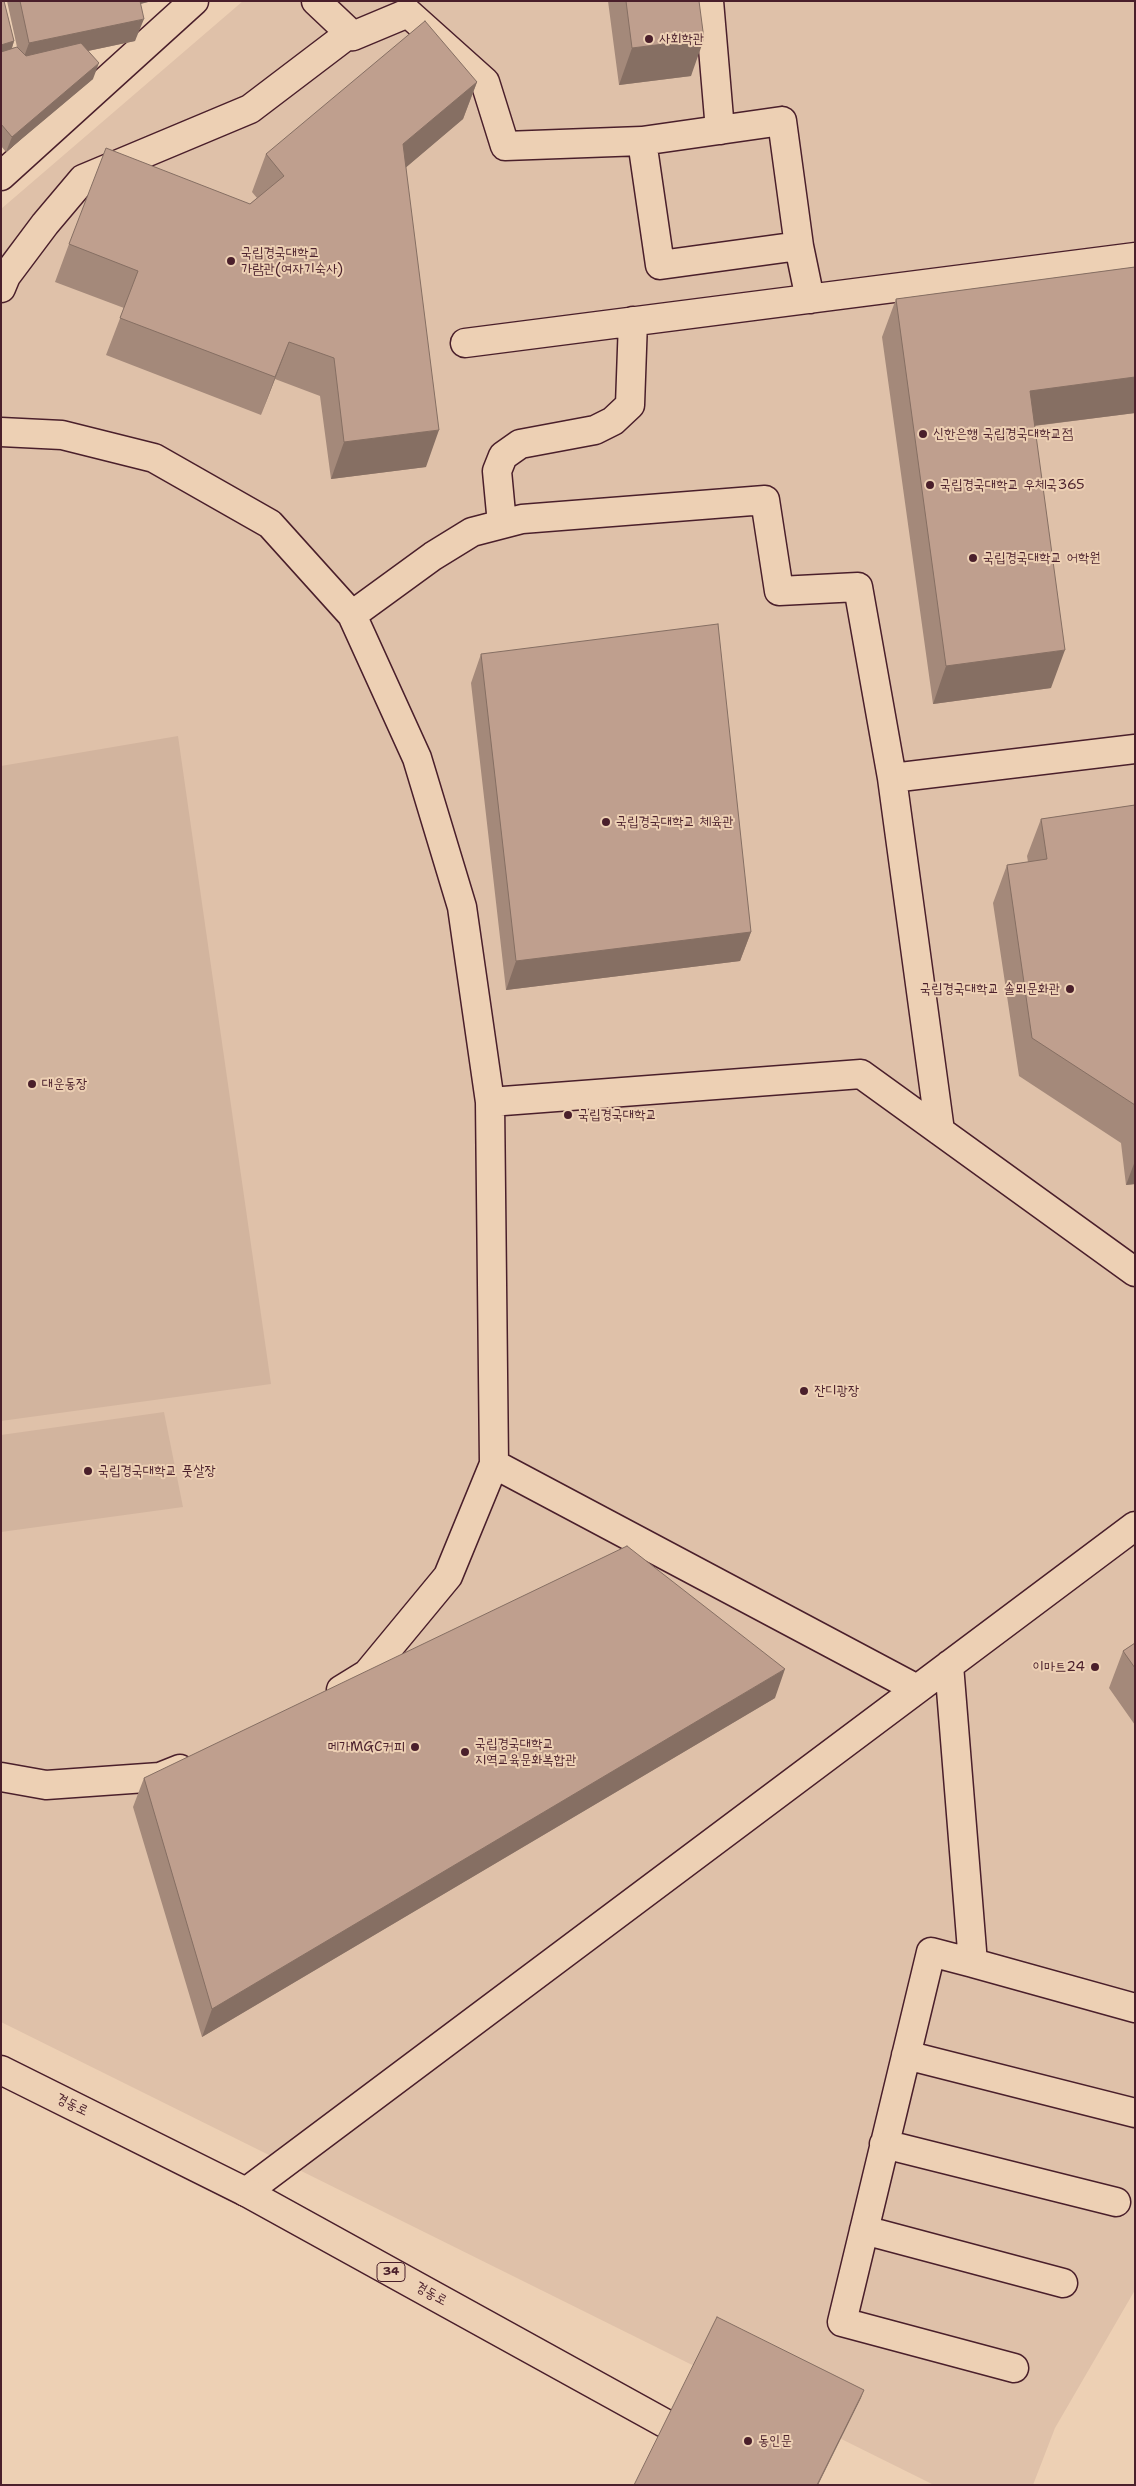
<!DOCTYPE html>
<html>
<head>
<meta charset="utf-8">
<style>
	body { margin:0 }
	#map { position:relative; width:1136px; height:2486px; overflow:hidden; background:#edd0b4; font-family:"Shantell Sans",sans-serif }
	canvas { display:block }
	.frame { position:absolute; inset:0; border:2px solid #4a1f2b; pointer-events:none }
</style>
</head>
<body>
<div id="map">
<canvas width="1136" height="2486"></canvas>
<div class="frame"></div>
</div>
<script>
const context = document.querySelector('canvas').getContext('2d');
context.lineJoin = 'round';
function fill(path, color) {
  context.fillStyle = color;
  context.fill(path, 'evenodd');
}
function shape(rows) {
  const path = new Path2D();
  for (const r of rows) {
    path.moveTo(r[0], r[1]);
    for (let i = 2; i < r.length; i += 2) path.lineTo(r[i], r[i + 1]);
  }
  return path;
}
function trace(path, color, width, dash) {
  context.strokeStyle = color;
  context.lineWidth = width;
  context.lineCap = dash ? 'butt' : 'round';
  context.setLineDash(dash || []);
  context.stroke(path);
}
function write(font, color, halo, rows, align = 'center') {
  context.font = font + ' "Shantell Sans","Poor Story",sans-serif';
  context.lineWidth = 4;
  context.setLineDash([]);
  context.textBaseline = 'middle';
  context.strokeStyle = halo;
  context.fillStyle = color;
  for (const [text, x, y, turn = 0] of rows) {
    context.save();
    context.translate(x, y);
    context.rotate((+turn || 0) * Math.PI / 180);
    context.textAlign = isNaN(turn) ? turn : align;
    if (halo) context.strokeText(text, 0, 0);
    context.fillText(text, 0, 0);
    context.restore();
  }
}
fill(shape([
	[243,1,1135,1,1135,2290,1055,2428,1033,2485,934,2485,1,2022,1,209]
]), '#dfc1a9');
fill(shape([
	[178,736,271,1384,1,1421,1,766],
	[164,1412,183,1507,1,1532,1,1435]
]), '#d2b49e');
const minor = shape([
	[316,1,353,36,408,13,485,82,505,146,642,141],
	[709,1,720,130],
	[782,121,799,246,660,265,642,141,782,121],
	[1,176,194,1],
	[799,246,810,299],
	[1,288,6,276,45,224,83,179,250,109,350,33],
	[465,343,1135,257],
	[1,432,62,435,154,458,270,524,352,615,417,758,462,907,490,1102,494,1464,448,1576,367,1674,341,1690],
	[502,524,497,471,503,456,520,444,595,430,613,421,630,405,633,321],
	[352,615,433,556,472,532,522,519,765,500,779,591,858,587,892,778,940,1131],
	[892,778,1135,749],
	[490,1102,861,1074,1135,1272],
	[494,1464,917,1689],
	[949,1665,973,1963,931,1952,842,2322,1014,2368],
	[1,1777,46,1785,160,1777,180,1769],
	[973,1963,1135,2008],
	[906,2055,1135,2113],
	[884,2144,1116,2202],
	[246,2192,1135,1526],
	[864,2230,1063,2283]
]);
const major = shape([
	[1,2070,246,2192,697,2441]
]);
trace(minor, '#4a1f2b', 31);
trace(major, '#4a1f2b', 31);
trace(minor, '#edd0b4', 28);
trace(major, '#edd0b4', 28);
fill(shape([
	[1,1,14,41,12,48,17,47,7,1,148,1,148,2,140,4,135,41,88,51,93,79,6,152,1,146],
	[608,1,699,1,691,76,619,85],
	[477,82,463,119,406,167,426,467,331,479,320,396,275,379,261,415,106,355,124,308,55,282,69,244,250,204,257,198,252,192,266,154],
	[1135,267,1135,413,1034,426,1051,688,933,704,882,337,896,299],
	[481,654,751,932,740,961,506,990,471,683],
	[1135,805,1135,1184,1126,1185,1121,1143,1019,1076,993,903,1007,865,1028,862,1027,856,1041,819],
	[1135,1643,1135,1725,1109,1688,1123,1651],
	[775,1698,202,2037,133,1807,144,1778]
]), '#a4897a');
fill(shape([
	[130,1,148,1,148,2,128,7],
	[144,19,135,41,21,65,29,43],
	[704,39,691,76,619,85,632,48],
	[14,41,9,57,1,59,1,45],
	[99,63,93,79,6,152,12,137],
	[477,82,463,119,390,181,403,144],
	[289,342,275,379,261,415,275,377],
	[1135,377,1135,413,1016,428,1030,391],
	[439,430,426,467,331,479,344,442],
	[1065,650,1051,688,933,704,946,666],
	[751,932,740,961,506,990,516,961],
	[1135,1161,1135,1184,1126,1185],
	[785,1669,775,1698,202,2037,212,2009],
	[864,2390,861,2398,818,2485,817,2485]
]), '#866f63');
const building = shape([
	[1,1,4,1,14,41,1,45,1,1],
	[20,1,140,1,144,19,29,43,20,1],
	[626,1,699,1,704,39,632,48,626,1],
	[425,21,477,82,403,144,439,430,344,442,334,358,289,342,275,377,120,318,138,271,69,244,106,148,250,204,284,176,266,154,425,21],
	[81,43,99,63,12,137,1,124,1,52,17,47,26,56,81,43],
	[1135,267,1135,377,1030,391,1065,650,946,666,896,299,1135,267],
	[718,624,751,932,516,961,481,654,718,624],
	[1135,805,1135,1105,1032,1038,1007,865,1047,859,1041,819,1135,805],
	[627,1546,785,1669,212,2009,144,1778,627,1546],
	[1135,1643,1135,1668,1123,1651,1135,1643],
	[717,2317,864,2390,817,2485,634,2485,717,2317]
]);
fill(building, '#bf9f8e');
trace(building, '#866f63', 1);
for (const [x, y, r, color] of [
	[649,39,5,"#4a1f2b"],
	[231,261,5,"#4a1f2b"],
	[923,434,5,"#4a1f2b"],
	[930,485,5,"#4a1f2b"],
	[973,558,5,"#4a1f2b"],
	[606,822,5,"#4a1f2b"],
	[1070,989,5,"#4a1f2b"],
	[32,1084,5,"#4a1f2b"],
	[568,1115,5,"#4a1f2b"],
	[804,1391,5,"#4a1f2b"],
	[88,1471,5,"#4a1f2b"],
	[1095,1667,5,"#4a1f2b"],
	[415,1747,5,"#4a1f2b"],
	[465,1752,5,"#4a1f2b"],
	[748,2441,5,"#4a1f2b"]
]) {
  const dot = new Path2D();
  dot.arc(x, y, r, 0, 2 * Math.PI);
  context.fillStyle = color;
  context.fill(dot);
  trace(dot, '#edd0b4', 2);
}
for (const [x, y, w] of [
	[391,2272,28]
]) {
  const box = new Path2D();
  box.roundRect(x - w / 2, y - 9.5, w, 19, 4);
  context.fillStyle = '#edd0b4';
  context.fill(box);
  trace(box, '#4a1f2b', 1);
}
write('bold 12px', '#4a1f2b', null, [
	["34",391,2272]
]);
write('14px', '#4a1f2b', '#edd0b4', [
	["사회학관",659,39],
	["국립경국대학교",241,253],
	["가람관(여자기숙사)",241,269],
	["신한은행 국립경국대학교점",933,434],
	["국립경국대학교 우체국365",940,485],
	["국립경국대학교 어학원",983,558],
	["국립경국대학교 체육관",616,822],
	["국립경국대학교 솔뫼문화관",1060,989,"right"],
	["대운동장",42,1084],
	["국립경국대학교",578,1115],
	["잔디광장",814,1391],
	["국립경국대학교 풋살장",98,1471],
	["이마트24",1085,1667,"right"],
	["국립경국대학교",475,1744],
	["지역교육문화복합관",475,1760],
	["메가MGC커피",405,1747,"right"],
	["동인문",758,2441]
], 'left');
write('14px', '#4a1f2b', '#edd0b4', [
	["경동로",72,2105,26],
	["경동로",431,2294,29]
]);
</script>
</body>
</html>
